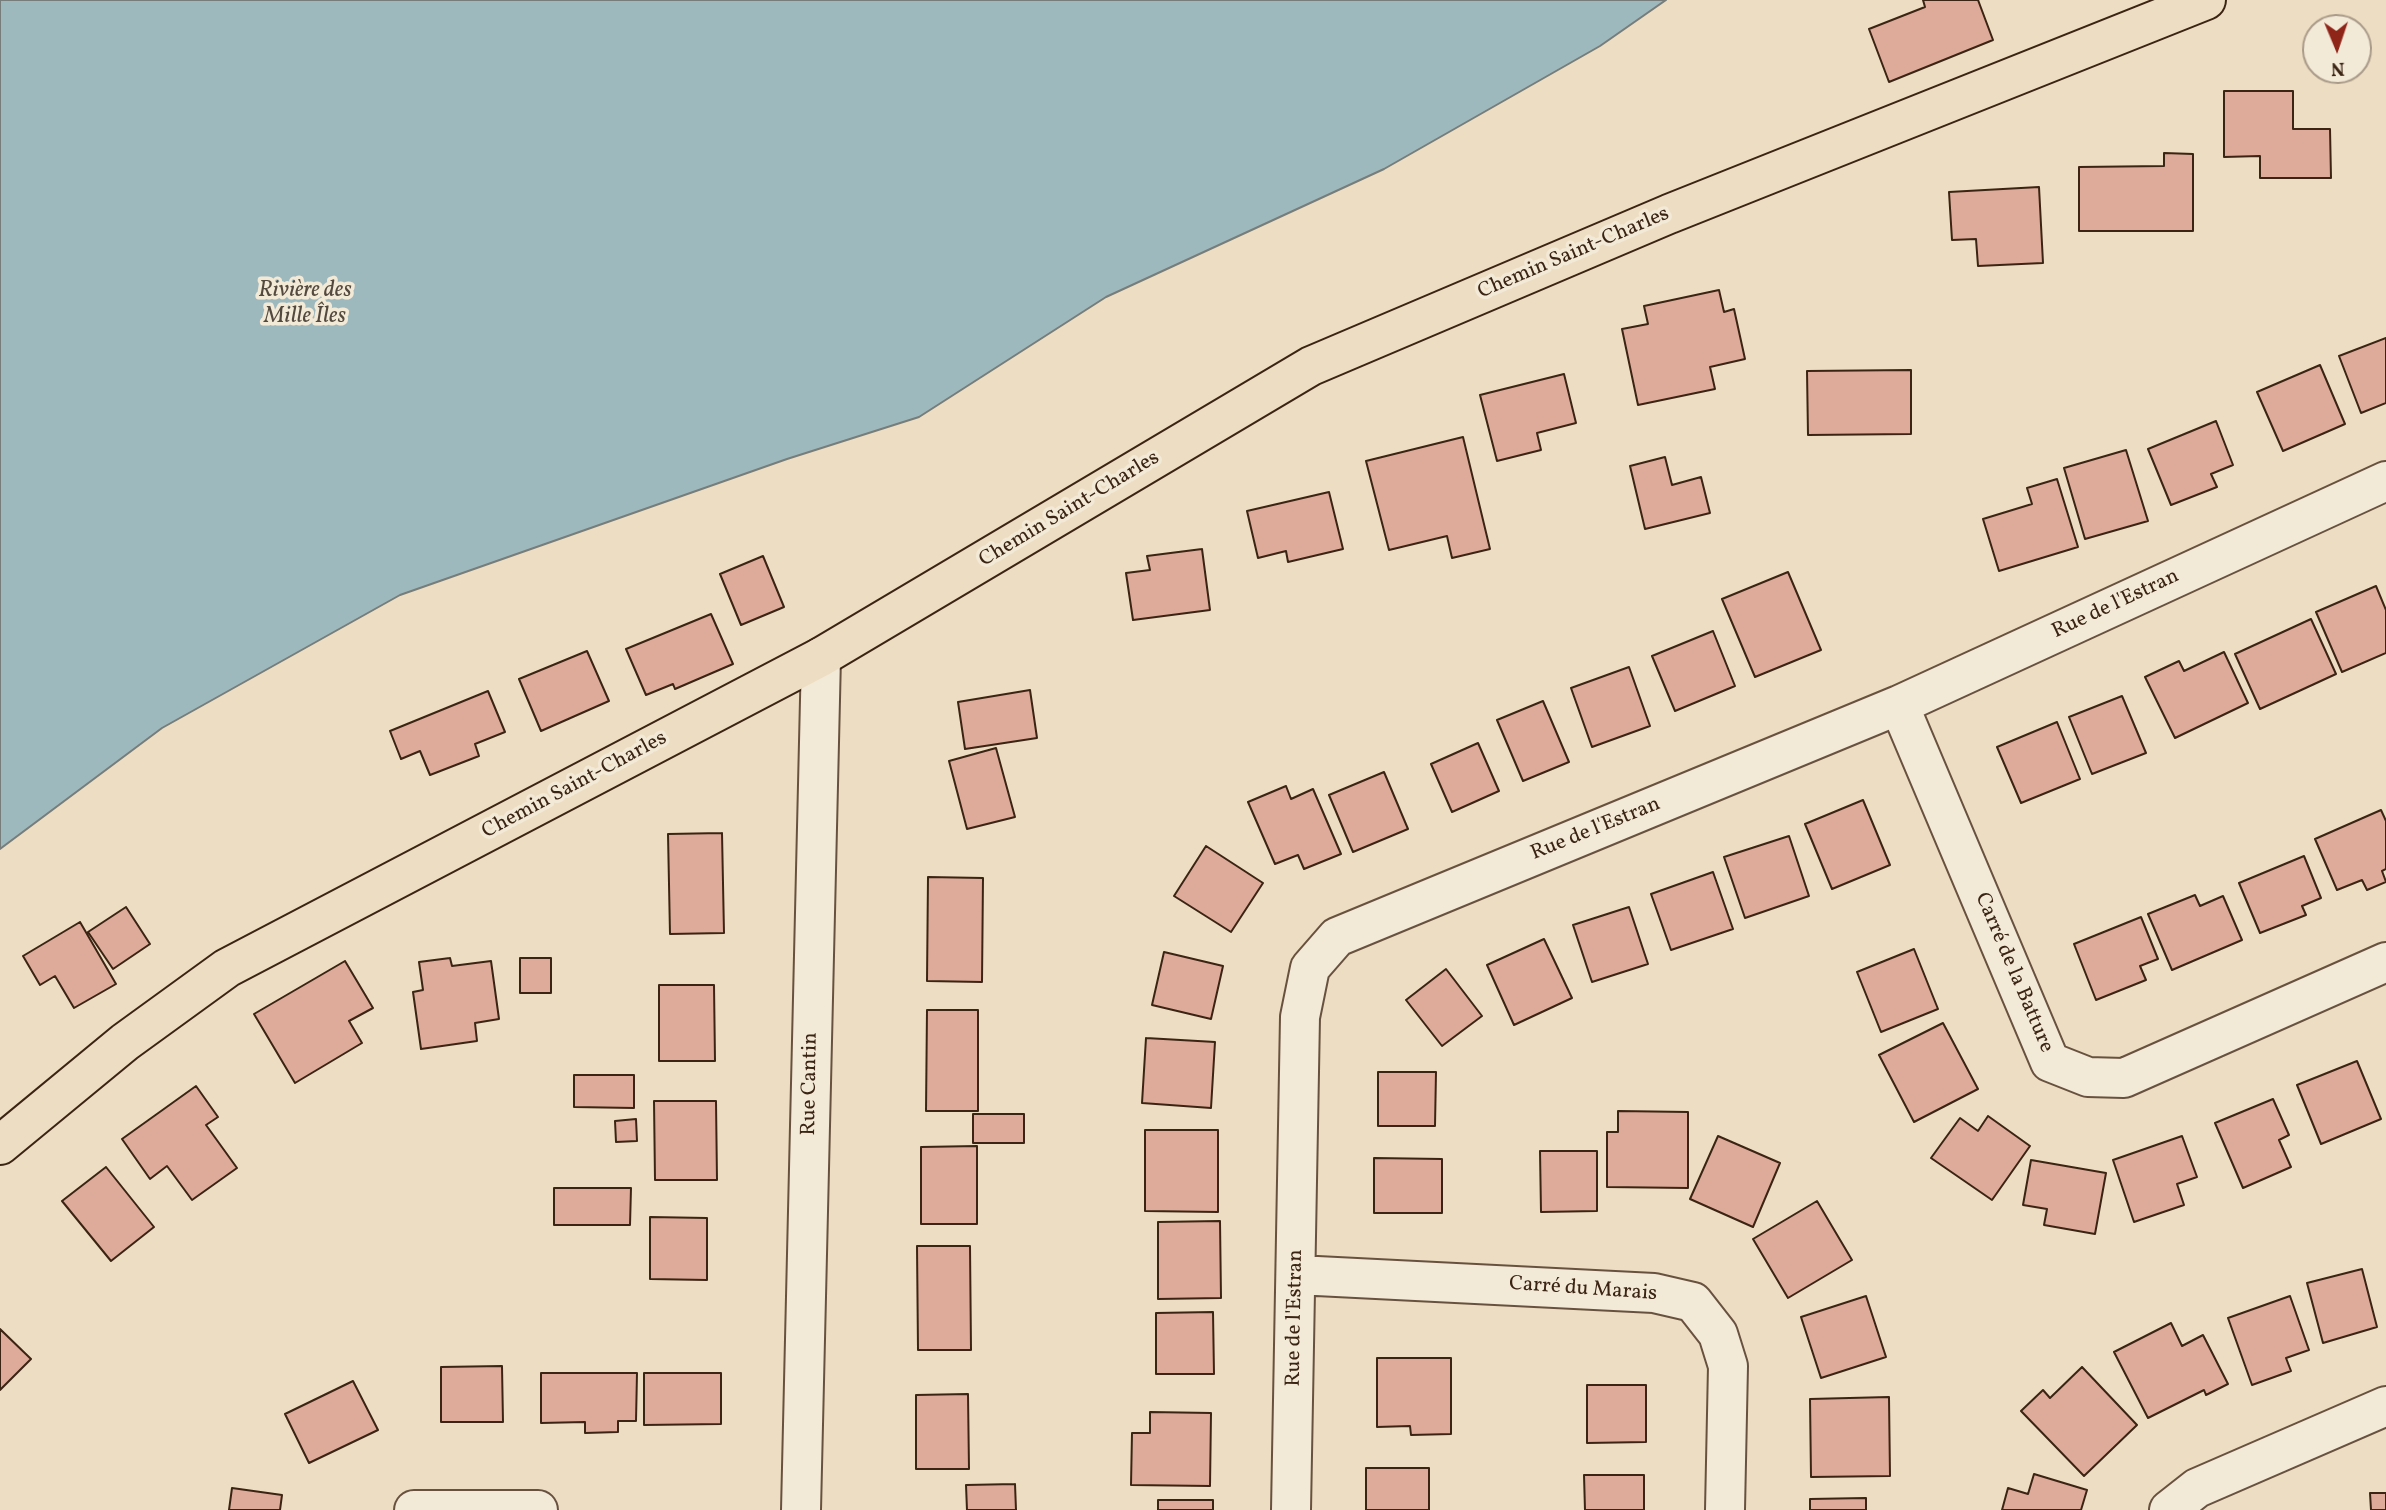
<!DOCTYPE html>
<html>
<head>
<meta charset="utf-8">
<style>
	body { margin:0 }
	#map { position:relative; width:2386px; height:1510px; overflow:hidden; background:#edddc2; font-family:Vollkorn,serif }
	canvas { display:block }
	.north { position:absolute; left:2302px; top:14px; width:70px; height:70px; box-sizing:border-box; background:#f3e9d7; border:2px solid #a99a89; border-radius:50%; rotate:178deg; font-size:19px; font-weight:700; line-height:28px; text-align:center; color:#3b2413 }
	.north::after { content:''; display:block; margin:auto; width:24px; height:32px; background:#8f2418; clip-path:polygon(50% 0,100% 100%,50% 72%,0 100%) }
</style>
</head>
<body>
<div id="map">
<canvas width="2386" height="1510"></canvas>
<div class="north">N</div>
</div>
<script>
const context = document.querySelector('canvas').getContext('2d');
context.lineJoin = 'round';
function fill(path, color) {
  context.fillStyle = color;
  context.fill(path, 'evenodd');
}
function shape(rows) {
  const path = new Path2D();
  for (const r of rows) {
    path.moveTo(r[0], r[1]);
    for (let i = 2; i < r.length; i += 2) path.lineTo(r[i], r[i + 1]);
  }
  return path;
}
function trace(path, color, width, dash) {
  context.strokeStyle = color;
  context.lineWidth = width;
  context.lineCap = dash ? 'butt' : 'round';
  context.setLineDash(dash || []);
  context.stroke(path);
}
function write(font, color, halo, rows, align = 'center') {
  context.font = font + ' Vollkorn,serif';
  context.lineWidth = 7;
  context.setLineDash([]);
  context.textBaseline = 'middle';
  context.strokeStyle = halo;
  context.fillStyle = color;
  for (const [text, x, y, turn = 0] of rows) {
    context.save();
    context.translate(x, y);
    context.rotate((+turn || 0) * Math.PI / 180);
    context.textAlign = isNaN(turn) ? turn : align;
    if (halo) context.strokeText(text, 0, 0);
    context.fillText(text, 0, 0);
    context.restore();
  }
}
const water = shape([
	[0,0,1666,0,1600,46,1384,169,1106,297,919,417,787,459,400,595,162,728,0,849,0,0]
]);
fill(water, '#9eb9be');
trace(water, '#767d7a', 2);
const building = shape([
	[1923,0,1978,0,1993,40,1889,82,1869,29,1925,7,1923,0],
	[2224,91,2293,91,2293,129,2330,129,2331,178,2260,178,2260,156,2224,157,2224,91],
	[2164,153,2193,154,2193,231,2079,231,2079,167,2164,166,2164,153],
	[2039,187,2043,263,1978,266,1976,239,1952,240,1949,192,2039,187],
	[1719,290,1724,312,1734,309,1745,359,1710,367,1715,389,1638,405,1622,329,1648,324,1644,306,1719,290],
	[2386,338,2386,403,2361,413,2339,356,2386,338],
	[2320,365,2345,424,2283,451,2257,392,2320,365],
	[1911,370,1911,434,1808,435,1807,371,1911,370],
	[1564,374,1576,423,1537,433,1541,450,1497,461,1480,395,1564,374],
	[2216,421,2233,465,2211,474,2217,487,2171,505,2148,449,2216,421],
	[1463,437,1490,549,1452,558,1447,536,1389,550,1366,461,1463,437],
	[2126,450,2148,521,2085,539,2064,468,2126,450],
	[1665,457,1672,485,1701,477,1710,513,1645,529,1630,466,1665,457],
	[2057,479,2078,547,1999,571,1983,519,2032,504,2027,488,2057,479],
	[1329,492,1343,549,1288,562,1286,551,1258,558,1247,511,1329,492],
	[1202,549,1210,610,1133,620,1126,573,1150,570,1147,556,1202,549],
	[763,556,784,607,741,625,720,574,763,556],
	[1788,572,1821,650,1755,677,1722,599,1788,572],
	[2376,586,2386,610,2386,653,2342,672,2316,612,2376,586],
	[711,614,733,664,675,689,673,684,646,695,626,649,711,614],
	[2311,619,2336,674,2260,709,2235,654,2311,619],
	[1713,631,1735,686,1675,711,1652,656,1713,631],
	[587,651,609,701,541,731,519,679,587,651],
	[2224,652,2248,703,2175,738,2145,677,2179,661,2184,671,2224,652],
	[1629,667,1650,726,1592,747,1571,688,1629,667],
	[1030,690,1037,738,965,749,958,702,1030,690],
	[488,691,505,732,475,744,479,756,430,775,420,751,401,759,390,731,488,691],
	[2122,696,2146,753,2092,774,2069,717,2122,696],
	[1543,701,1569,762,1523,781,1497,720,1543,701],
	[2057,722,2080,779,2021,803,1997,747,2057,722],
	[1478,743,1499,791,1452,812,1431,764,1478,743],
	[996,748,1015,817,967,829,949,761,996,748],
	[1384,772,1408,829,1353,852,1329,795,1384,772],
	[1286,786,1291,799,1313,789,1341,854,1304,869,1298,855,1275,864,1248,802,1286,786],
	[1863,800,1890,865,1832,889,1805,824,1863,800],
	[2381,810,2386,821,2386,869,2382,871,2386,882,2367,890,2362,880,2337,890,2315,839,2381,810],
	[722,833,724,933,670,934,668,834,722,833],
	[1789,836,1809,896,1745,918,1724,857,1789,836],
	[1206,846,1263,883,1231,932,1174,896,1206,846],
	[2304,856,2321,898,2302,906,2306,915,2260,933,2239,883,2304,856],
	[1713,872,1733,929,1671,950,1651,894,1713,872],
	[928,877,983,878,982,982,927,981,928,877],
	[2195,895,2200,906,2223,896,2242,940,2172,970,2148,914,2195,895],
	[126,907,150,944,113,969,88,932,126,907],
	[1629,907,1648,964,1592,982,1573,925,1629,907],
	[2141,917,2158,959,2140,966,2146,980,2096,1000,2074,944,2141,917],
	[80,922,116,984,74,1008,55,976,40,985,23,956,80,922],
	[1544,939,1572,998,1514,1025,1487,965,1544,939],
	[1914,949,1938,1009,1881,1032,1857,972,1914,949],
	[1164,952,1223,966,1211,1019,1152,1005,1164,952],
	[450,958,452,966,491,961,499,1019,475,1023,477,1041,421,1049,413,992,423,990,419,962,450,958],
	[520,958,551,958,551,993,520,993,520,958],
	[345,961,373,1008,349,1021,362,1043,295,1083,254,1014,345,961],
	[1446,969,1482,1016,1442,1046,1406,1000,1446,969],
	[659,985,714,985,715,1061,659,1061,659,985],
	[927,1010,978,1010,978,1111,926,1111,927,1010],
	[1943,1023,1978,1089,1914,1122,1879,1055,1943,1023],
	[1146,1038,1215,1042,1211,1108,1142,1103,1146,1038],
	[2357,1061,2381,1119,2321,1144,2297,1085,2357,1061],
	[1378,1072,1436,1072,1435,1126,1378,1126,1378,1072],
	[574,1075,634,1075,634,1108,574,1107,574,1075],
	[196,1086,218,1117,206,1125,237,1168,192,1200,167,1166,150,1179,122,1139,196,1086],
	[2273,1099,2289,1135,2279,1140,2291,1167,2243,1188,2215,1123,2273,1099],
	[654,1101,716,1101,717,1180,655,1180,654,1101],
	[1618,1111,1688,1112,1688,1188,1607,1187,1607,1132,1618,1132,1618,1111],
	[973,1114,1024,1114,1024,1143,973,1143,973,1114],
	[1988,1116,2030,1146,1992,1200,1931,1158,1960,1118,1978,1131,1988,1116],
	[636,1119,637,1141,616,1142,615,1121,636,1119],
	[1145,1130,1218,1130,1218,1212,1145,1211,1145,1130],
	[1718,1136,1780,1163,1753,1227,1690,1199,1718,1136],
	[2182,1136,2197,1177,2177,1184,2184,1205,2134,1222,2113,1160,2182,1136],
	[977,1146,977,1224,921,1224,921,1147,977,1146],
	[1540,1151,1597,1151,1597,1211,1541,1212,1540,1151],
	[1374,1158,1442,1159,1442,1213,1374,1213,1374,1158],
	[2031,1160,2106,1173,2095,1234,2044,1225,2047,1209,2023,1205,2031,1160],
	[106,1167,154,1227,111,1261,62,1201,106,1167],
	[554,1188,631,1188,630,1225,554,1225,554,1188],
	[1817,1201,1852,1260,1788,1298,1753,1239,1817,1201],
	[650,1217,707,1218,707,1280,650,1279,650,1217],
	[1220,1221,1221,1298,1158,1299,1158,1222,1220,1221],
	[917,1246,970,1246,971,1350,918,1350,917,1246],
	[2362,1269,2377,1327,2323,1343,2307,1283,2362,1269],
	[1866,1296,1886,1357,1821,1378,1801,1317,1866,1296],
	[2290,1296,2309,1350,2286,1358,2291,1371,2252,1385,2228,1318,2290,1296],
	[1213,1312,1214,1374,1156,1374,1156,1313,1213,1312],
	[2171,1323,2182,1346,2203,1335,2228,1384,2206,1395,2204,1390,2148,1418,2114,1352,2171,1323],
	[0,1329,31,1359,0,1390,0,1329],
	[1377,1358,1451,1358,1451,1434,1411,1435,1410,1426,1377,1427,1377,1358],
	[502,1366,503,1422,441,1422,441,1367,502,1366],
	[2082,1367,2137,1425,2084,1476,2021,1411,2043,1390,2050,1398,2082,1367],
	[541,1373,637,1373,636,1421,618,1421,618,1432,585,1433,585,1422,541,1423,541,1373],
	[644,1373,721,1373,721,1424,644,1425,644,1373],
	[353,1381,378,1430,309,1463,285,1414,353,1381],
	[1587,1385,1646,1385,1646,1442,1587,1443,1587,1385],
	[968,1394,969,1469,916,1469,916,1395,968,1394],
	[1889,1397,1890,1476,1811,1477,1810,1399,1889,1397],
	[1150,1412,1211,1413,1210,1486,1131,1485,1132,1433,1150,1433,1150,1412],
	[1366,1468,1429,1468,1429,1510,1366,1510,1366,1468],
	[2034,1474,2087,1490,2081,1510,2002,1510,2008,1488,2028,1494,2034,1474],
	[1584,1475,1644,1475,1644,1510,1585,1510,1584,1475],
	[1015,1484,1016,1510,967,1510,966,1485,1015,1484],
	[232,1488,282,1495,280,1510,229,1510,232,1488],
	[2370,1493,2386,1493,2386,1510,2371,1510,2370,1493],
	[1866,1498,1866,1510,1810,1510,1810,1499,1866,1498],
	[1158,1500,1213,1500,1213,1510,1158,1510,1158,1500]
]);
fill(building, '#deaa99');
trace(building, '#3b2413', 2);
const minor = shape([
	[1899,705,2050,1062,2088,1077,2124,1078,2386,962],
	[1297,1275,1654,1293,1693,1302,1718,1334,1728,1366,1725,1510],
	[414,1510,538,1510],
	[801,1510,821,657],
	[1291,1510,1300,1017,1310,968,1337,937,1899,705,2386,481],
	[2169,1510,2197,1488,2386,1406]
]);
const major = shape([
	[0,1145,125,1042,227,968,821,657,1311,366,1669,214,2206,0]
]);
trace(minor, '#68523f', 42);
trace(major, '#3b2413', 42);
trace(minor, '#f3e9d7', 38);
trace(major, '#edddc2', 38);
write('21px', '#3b2413', '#f3e9d7', [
	["Chemin Saint-Charles",1574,254,-23],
	["Chemin Saint-Charles",1070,510,-31],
	["Rue de l'Estran",2116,605,-25],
	["Chemin Saint-Charles",575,786,-28],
	["Rue de l'Estran",1596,830,-22],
	["Carré de la Batture",2013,973,67],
	["Rue Cantin",811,1084,-89],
	["Carré du Marais",1583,1290,4],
	["Rue de l'Estran",1296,1318,-89]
]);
write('italic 23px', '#54493e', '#f3e9d7', [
	["Rivière des",305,292],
	["Mille Îles",305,318]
]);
</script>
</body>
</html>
